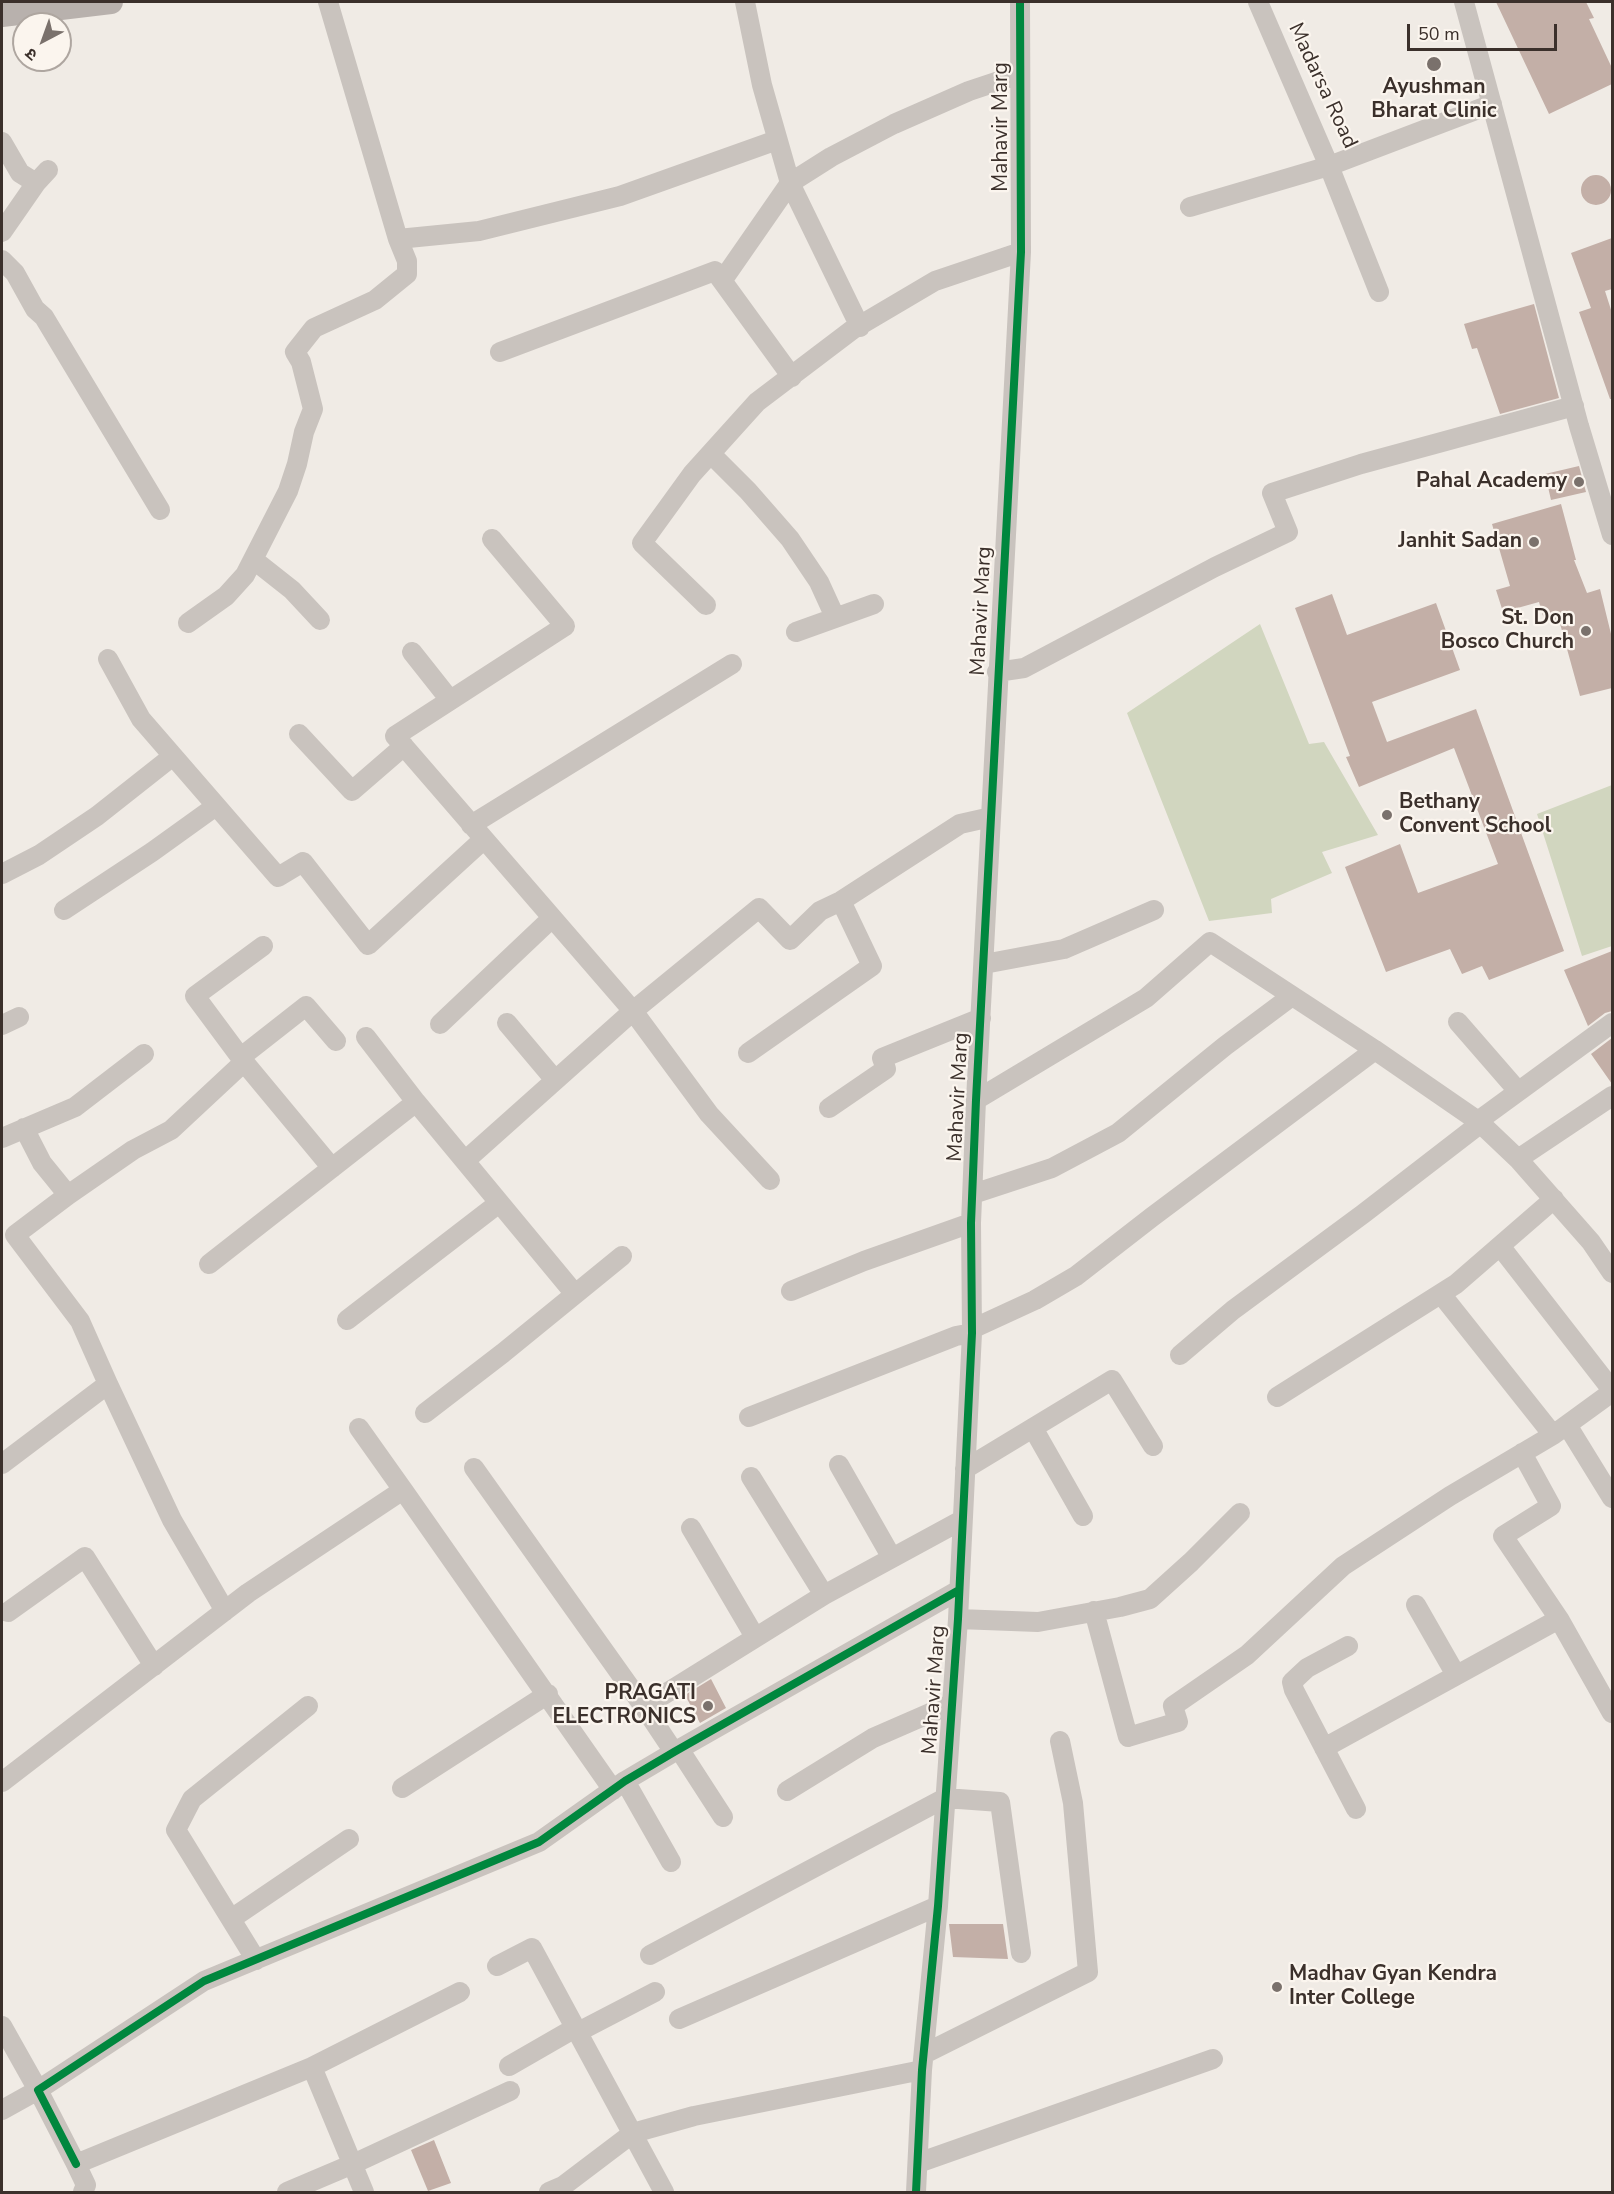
<!DOCTYPE html>
<html>
<head>
<meta charset="utf-8">
<style>
	body { margin:0 }
	#map { position:relative; width:1614px; height:2194px; overflow:hidden; background:#f0ebe5; font-family:"Nunito Sans","Noto Sans Devanagari",sans-serif }
	canvas { display:block }
	.frame { position:absolute; inset:0; border:3px solid #3b302b; pointer-events:none }
	.north { position:absolute; left:12px; top:12px; width:60px; height:60px; box-sizing:border-box; background:#fbf5ee; border:2px solid #aea6a0; border-radius:50%; rotate:221deg; font-size:16px; font-weight:700; line-height:24px; text-align:center; color:#3b302b }
	.north::after { content:''; display:block; margin:auto; width:21px; height:27px; background:#7a716c; clip-path:polygon(50% 0,100% 100%,50% 72%,0 100%) }
	.scale { position:absolute; left:1407px; top:24px; width:150px; height:27px; box-sizing:border-box; border:3px solid #3b302b; border-top:0; padding-left:8px; font-size:18px; line-height:21px; white-space:nowrap; color:#3b302b; -webkit-text-stroke:4px #fbf5ee; paint-order:stroke }
</style>
</head>
<body>
<div id="map">
<canvas width="1614" height="2194"></canvas>
<div class="frame"></div>
<div class="north">उ</div>
<div class="scale">50 m</div>
</div>
<script>
const context = document.querySelector('canvas').getContext('2d');
context.lineJoin = 'round';
function fill(path, color) {
  context.fillStyle = color;
  context.fill(path, 'evenodd');
}
function shape(rows) {
  const path = new Path2D();
  for (const r of rows) {
    if (r.length === 3) {
      path.moveTo(r[0] + r[2], r[1]);
      path.arc(r[0], r[1], r[2], 0, 2 * Math.PI);
      continue;
    }
    path.moveTo(r[0], r[1]);
    for (let i = 2; i < r.length; i += 2) path.lineTo(r[i], r[i + 1]);
  }
  return path;
}
function trace(path, color, width, dash) {
  context.strokeStyle = color;
  context.lineWidth = width;
  context.lineCap = dash ? 'butt' : 'round';
  context.setLineDash(dash || []);
  context.stroke(path);
}
function write(font, color, halo, rows, align = 'center') {
  context.font = font + ' "Nunito Sans",sans-serif';
  context.lineWidth = 4.5;
  context.setLineDash([]);
  context.textBaseline = 'middle';
  context.strokeStyle = halo;
  context.fillStyle = color;
  for (const [text, x, y, turn = 0] of rows) {
    context.save();
    context.translate(x, y);
    context.rotate((+turn || 0) * Math.PI / 180);
    context.textAlign = isNaN(turn) ? turn : align;
    if (halo) context.strokeText(text, 0, 0);
    context.fillText(text, 0, 0);
    context.restore();
  }
}
fill(shape([
	[1260,624,1309,744,1324,742,1378,835,1322,852,1332,873,1271,899,1272,913,1209,921,1127,713],
	[1612,785,1612,946,1582,956,1537,814]
]), '#d1d6bf');
fill(shape([
	[1496,2,1586,2,1594,18,1589,19,1612,68,1612,84,1549,114],
	[1596,190,15],
	[1612,238,1612,289,1605,291,1612,313,1612,399,1610,399,1579,312,1591,308,1571,253],
	[1534,304,1559,398,1500,414,1477,348,1472,349,1464,324],
	[1579,466,1586,492,1551,500,1545,474],
	[1561,504,1576,560,1574,560,1587,593,1600,589,1612,638,1612,688,1580,696,1559,620,1545,623,1539,602,1503,612,1496,590,1510,586,1492,524],
	[1332,594,1347,635,1436,603,1460,670,1372,702,1387,742,1476,709,1564,951,1489,980,1482,966,1462,974,1450,949,1386,972,1345,867,1400,844,1418,893,1498,864,1454,748,1359,787,1346,757,1350,756,1295,608],
	[1612,951,1612,1011,1605,1013,1588,1026,1564,970],
	[1612,1038,1612,1084,1591,1054],
	[711,1679,726,1708,700,1723,685,1695],
	[949,1924,1003,1924,1008,1959,953,1957],
	[434,2140,451,2183,428,2191,411,2150]
]), '#c3afa7');
trace(shape([
	[745,2,762,85,790,183,860,327],
	[1258,2,1329,166,1379,292],
	[1464,2,1579,426,1612,535],
	[2,142,20,173,36,183],
	[1190,207,1329,166,1492,104],
	[2,232,36,183,48,170],
	[398,239,479,231,620,196,777,140],
	[2,260,15,273,35,309,44,317,160,510],
	[722,281,790,183,831,157,894,124,969,91,1020,74],
	[500,352,715,271,792,377],
	[711,454,748,491,790,539,819,582,835,617],
	[492,539,565,626,395,736,633,1011,709,1114,770,1180],
	[254,560,292,590,320,620],
	[706,605,642,543,692,474,757,402,852,330,935,281,1021,252],
	[188,623,226,596,245,575,288,491,297,464,304,432,313,409,301,362,295,352,314,328,375,300,407,274,407,261,398,239,328,2],
	[796,632,874,604],
	[412,652,450,700],
	[108,659,141,719,278,877,303,862,368,945,484,839],
	[997,672,1024,668,1215,567,1288,532,1272,493,1361,464,1574,406],
	[299,734,352,791,404,746],
	[471,825,732,664],
	[2,874,39,855,97,816,173,756],
	[64,910,152,852,216,806],
	[263,946,195,996,244,1062,332,1168],
	[984,964,1064,949,1154,910],
	[1458,1022,1518,1091],
	[507,1023,555,1080],
	[440,1024,552,918],
	[2,1025,19,1017],
	[366,1037,416,1102],
	[748,1053,872,966,841,901],
	[241,1057,306,1006,336,1041],
	[976,1100,1146,998,1210,942,1375,1050,1478,1121,1518,1159,1591,1242,1612,1273],
	[829,1108,886,1069,882,1058,981,1018],
	[1478,1121,1612,1023],
	[24,1128,42,1163,68,1195],
	[2,1138,75,1107,144,1054],
	[1518,1159,1612,1096],
	[466,1160,633,1011,759,908,790,940,820,911,841,901,960,824,991,817],
	[973,1194,1052,1168,1118,1133,1225,1046,1292,996],
	[1500,1246,1612,1390],
	[209,1264,416,1102,575,1294],
	[791,1291,864,1261,971,1223],
	[1441,1294,1553,1435],
	[347,1320,499,1203],
	[972,1329,1035,1300,1076,1276,1152,1217,1375,1050],
	[1180,1355,1233,1310,1363,1214,1481,1123],
	[108,1384,80,1321,15,1235,68,1195,133,1150,171,1130,244,1062],
	[1277,1397,1456,1284,1554,1199],
	[425,1413,503,1353,622,1256],
	[749,1417,956,1336,972,1333],
	[1567,1425,1612,1498],
	[359,1428,403,1490],
	[1033,1428,1083,1516],
	[1522,1453,1551,1506,1503,1536,1559,1619,1612,1713],
	[2,1464,108,1384,172,1520,225,1611],
	[839,1465,892,1558],
	[474,1468,644,1707,824,1595,962,1520],
	[965,1469,1112,1380,1153,1446],
	[751,1477,824,1595],
	[691,1528,755,1637],
	[1416,1605,1456,1675],
	[1094,1611,1128,1737,1178,1722,1173,1706,1247,1655,1343,1566,1450,1496,1553,1435,1612,1392],
	[8,1612,85,1557,154,1666],
	[958,1619,1038,1622,1120,1607,1150,1599,1191,1562,1240,1513],
	[1348,1646,1307,1668,1292,1682,1294,1690,1356,1809],
	[644,1707,674,1752],
	[1324,1748,1559,1619],
	[679,1749,723,1817],
	[625,1781,671,1862],
	[2,1782,248,1593,403,1490,613,1790],
	[402,1788,548,1694],
	[787,1791,873,1738,951,1704],
	[231,1919,349,1839],
	[650,1955,945,1798,1000,1802,1021,1953],
	[256,1960,176,1830,192,1799,308,1706],
	[497,1966,532,1948,664,2192],
	[679,2019,938,1906],
	[2,2026,38,2090,2,2110],
	[578,2032,655,1992],
	[924,2054,1088,1972,1073,1803,1060,1741],
	[509,2066,575,2028],
	[312,2067,460,1992],
	[918,2163,1213,2059],
	[76,2164,38,2090,204,1981,539,1842,625,1781,674,1752,959,1590],
	[83,2192,86,2185,76,2164,312,2067,364,2192],
	[287,2192,353,2164,510,2091],
	[549,2192,563,2186,633,2133,694,2116,922,2070],
	[916,2192,922,2070,938,1906,958,1619,972,1333,971,1223,976,1100,1021,252,1020,2]
]), '#c9c3be', 20);
trace(shape([
	[2,15,111,2]
]), '#b8b1ad', 24);
trace(shape([
	[76,2164,38,2090,204,1981,539,1842,625,1781,674,1752,959,1590],
	[916,2192,922,2070,938,1906,958,1619,972,1333,971,1223,976,1100,1021,252,1020,2]
]), '#00873e', 8);
for (const [x, y, r, color] of [
	[1434,64,8,"#7a716c"],
	[1579,482,6,"#7a716c"],
	[1534,542,6,"#7a716c"],
	[1586,631,6,"#7a716c"],
	[1387,815,6,"#7a716c"],
	[708,1706,6,"#7a716c"],
	[1277,1987,6,"#7a716c"]
]) {
  const dot = new Path2D();
  dot.arc(x, y, r, 0, 2 * Math.PI);
  context.fillStyle = color;
  context.fill(dot);
  trace(dot, '#fbf5ee', 2);
}
write('21px', '#3b302b', '#fbf5ee', [
	["Madarsa Road",1322,86,65],
	["Mahavir Marg",1002,127,-90],
	["Mahavir Marg",982,611,-87],
	["Mahavir Marg",959,1097,-87],
	["Mahavir Marg",935,1690,-86]
]);
write('bold 21px', '#3b302b', '#fbf5ee', [
	["Ayushman",1434,88,"center"],
	["Bharat Clinic",1434,112,"center"],
	["Pahal Academy",1567,482],
	["Janhit Sadan",1522,542],
	["St. Don",1574,619],
	["Bosco Church",1574,643],
	["Bethany",1399,803,"left"],
	["Convent School",1399,827,"left"],
	["PRAGATI",696,1694],
	["ELECTRONICS",696,1718],
	["Madhav Gyan Kendra",1289,1975,"left"],
	["Inter College",1289,1999,"left"]
], 'right');
</script>
</body>
</html>
